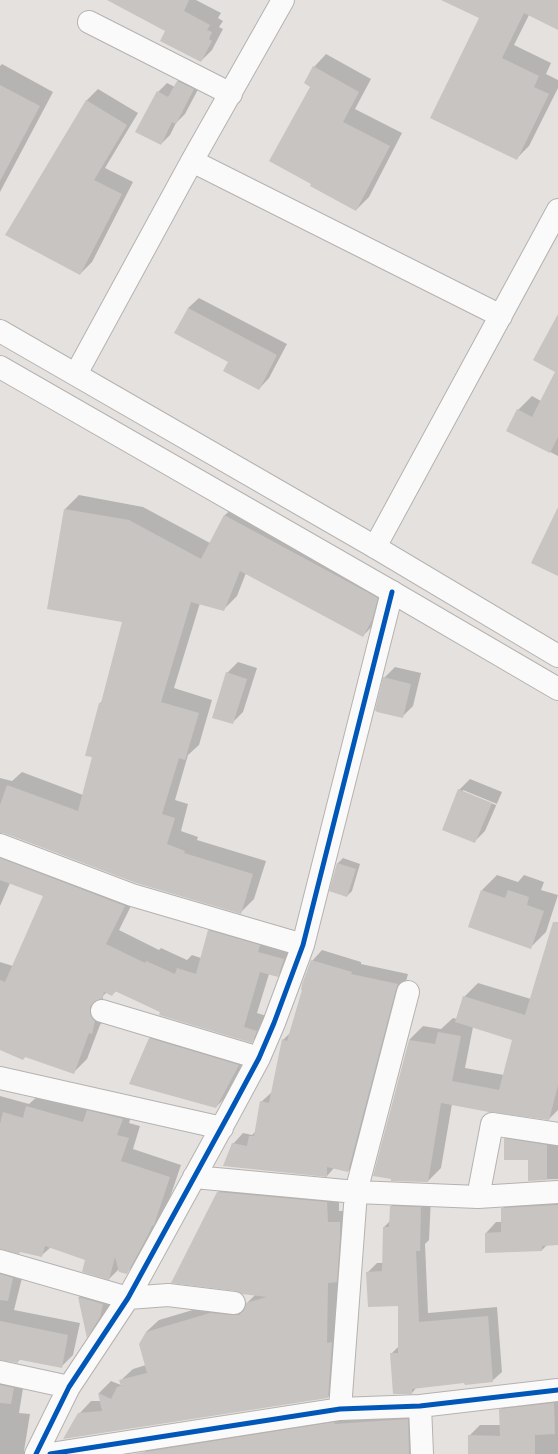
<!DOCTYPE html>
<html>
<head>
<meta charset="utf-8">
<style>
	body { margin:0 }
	canvas { display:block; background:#e4e1de }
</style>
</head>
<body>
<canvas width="558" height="1454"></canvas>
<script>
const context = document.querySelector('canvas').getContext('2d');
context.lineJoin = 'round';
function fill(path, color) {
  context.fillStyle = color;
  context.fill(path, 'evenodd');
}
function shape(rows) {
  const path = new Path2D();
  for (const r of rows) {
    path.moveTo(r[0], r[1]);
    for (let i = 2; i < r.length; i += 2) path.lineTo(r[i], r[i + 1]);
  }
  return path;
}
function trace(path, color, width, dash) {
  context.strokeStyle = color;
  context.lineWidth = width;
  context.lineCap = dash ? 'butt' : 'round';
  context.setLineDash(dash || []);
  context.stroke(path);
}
fill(shape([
	[121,0,196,0,221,13,218,18,223,21,219,27,223,29,212,50,201,61,167,31],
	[443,0,558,0,558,27,529,15,514,45,551,63,546,74,558,80,558,88,529,146,516,159,480,18],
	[326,54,371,79,355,109,402,133,369,197,356,210,312,183,312,86,314,67],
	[2,64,53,92,0,192,0,66],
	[187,72,203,80,185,114,176,123,170,135,161,144,158,92,167,83,175,87,178,81],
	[98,89,138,113,105,168,133,182,92,262,80,274,86,101],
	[199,298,287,344,269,378,259,389,229,362,188,308],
	[558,316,558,456,508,430,518,410,532,396,541,401,556,371],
	[79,495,143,507,210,543,225,515,239,502,391,584,376,622,363,636,246,573,237,596,223,610,200,603,174,688,212,700,199,745,188,755,175,800,188,804,181,831,198,837,197,840,266,861,254,899,240,913,1,832,4,839,138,892,119,930,159,950,161,948,187,960,192,955,201,958,209,931,222,917,297,946,291,962,277,976,269,974,257,1013,270,1017,265,1028,251,1042,161,1012,116,991,112,995,107,992,103,996,103,1000,109,1007,105,1019,100,1025,87,1059,73,1073,26,1056,23,1059,0,1049,0,962,13,966,44,896,10,883,0,906,0,778,12,781,22,772,83,795,93,757,100,703,102,701,123,621,48,608,65,509],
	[238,662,257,668,243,712,232,723,227,673],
	[395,667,421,673,413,706,402,717,384,678],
	[470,779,502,792,485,831,474,842,443,829,459,790],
	[463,790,497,804,496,805,463,792],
	[343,858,360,864,352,891,347,896,337,864],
	[497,875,518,882,524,875,544,882,541,890,558,895,546,932,530,948,482,890],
	[558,930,558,1110,549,1119,452,1104,441,1168,428,1181,409,1040,423,1026,441,1029,453,1018,457,1019,464,997,478,983,531,999],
	[473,1027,513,1039,504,1075,465,1068],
	[322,950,361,962,361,964,408,974,358,1161,348,1171,334,1168,327,1176,233,1144,243,1133,252,1135,256,1131,261,1102,272,1092,283,1040,290,1033,312,961],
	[164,1024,253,1051,231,1092,216,1107,150,1039],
	[39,1095,134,1107,129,1123,140,1126,133,1149,181,1165,165,1212,138,1261,126,1273,119,1269,109,1279,86,1259,51,1247,42,1255,0,1248,0,1096,29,1104],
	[516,1128,558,1135,558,1179,529,1180,529,1159,505,1139],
	[230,1180,339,1190,339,1211,352,1210,340,1385,328,1397,79,1414,91,1401,101,1401,99,1393,111,1381,121,1385,120,1381,133,1369,146,1365,146,1332,159,1320,223,1301,247,1303,256,1294,218,1192],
	[558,1195,558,1244,548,1244,542,1250,486,1252,486,1233,496,1222,502,1222,502,1209,512,1198],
	[401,1197,431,1198,429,1240,425,1244,428,1313,497,1307,502,1372,492,1381,465,1382,417,1387,412,1393,391,1354,399,1346,399,1305,367,1273,377,1263,383,1263,384,1227,390,1221,391,1206],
	[0,1253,25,1266,14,1310,80,1323,73,1355,61,1367,21,1359,17,1362,0,1359],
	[90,1286,114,1293,111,1306,97,1326,87,1336,79,1297],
	[0,1364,25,1376,19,1413,30,1414,24,1451,39,1450,44,1454,0,1454],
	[558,1394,558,1454,469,1454,469,1436,480,1425,501,1425,500,1410,511,1399],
	[418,1409,425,1454,143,1454,154,1442]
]), '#0003');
fill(shape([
	[107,0,189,0,184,11,210,25,207,30,212,32,209,39,212,41,201,62,160,41,165,31],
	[441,0,558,0,558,30,524,13,502,58,539,76,534,87,549,94,517,160,430,118,479,18],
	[313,66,359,92,343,122,390,146,356,211,310,186,311,184,269,161,310,87,304,83],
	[177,81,194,89,176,124,172,122,161,145,135,132,157,91,168,97],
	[0,85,40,106,0,181],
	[86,100,127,125,94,180,122,194,80,275,5,235],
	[188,308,277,355,259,390,223,371,228,362,174,333],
	[558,314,558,437,550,453,506,431,517,409,532,417,555,372,533,360],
	[558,507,558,576,531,563],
	[64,509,129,520,201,559,224,515,378,598,372,620,363,637,240,571,224,611,191,602,161,702,199,713,185,760,179,758,162,814,175,818,167,844,185,851,184,853,253,874,241,914,136,883,4,833,0,833,0,805,7,785,78,811,92,757,85,756,99,703,101,703,122,622,47,609],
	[226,672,247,679,233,724,212,718],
	[383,677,411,684,403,718,377,712,375,710],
	[458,789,492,803,475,843,442,830],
	[0,858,125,906,106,944,145,963,146,961,175,974,177,968,196,974,208,930,260,945,258,952,284,959,278,977,260,972,244,1027,257,1031,252,1043,159,1015,160,1012,115,991,112,996,104,992,102,999,94,1002,90,1007,90,1014,95,1021,92,1034,89,1033,74,1074,25,1057,23,1060,0,1050,0,980,5,982,43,896,0,880],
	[337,863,356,869,347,897,329,891],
	[481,890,505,898,508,890,529,897,527,905,544,911,531,949,468,927],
	[553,922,558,922,558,1085,549,1120,489,1112,441,1103,428,1182,391,1181,391,1179,373,1176,409,1040,435,1044,438,1032,461,1036,452,1081,499,1090,512,1040,455,1022,463,996,525,1015],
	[311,960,352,972,351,974,398,984,396,989,348,1172,327,1167,327,1177,223,1166,232,1143,247,1146,249,1136,254,1136,260,1101,269,1103,282,1039,287,1041,302,990,301,990,302,984],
	[149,1038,239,1065,216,1108,129,1084],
	[26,1106,83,1122,87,1110,123,1119,117,1135,129,1138,121,1161,170,1177,154,1225,152,1226,148,1235,127,1274,119,1272,115,1257,109,1280,82,1272,85,1260,45,1246,42,1257,20,1252,19,1254,0,1249,0,1124,3,1112,23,1118],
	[504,1138,547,1145,547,1180,528,1181,528,1160,504,1160],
	[217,1192,327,1202,328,1222,340,1222,340,1239,337,1282,328,1283,327,1343,332,1342,328,1398,63,1439,78,1413,102,1411,98,1393,111,1399,117,1387,121,1386,119,1380,147,1373,139,1344,146,1332,210,1313,232,1315,239,1315,244,1310,246,1303,267,1297,242,1294,236,1291,171,1283],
	[558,1205,558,1245,542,1246,542,1251,485,1253,485,1233,501,1232,501,1208],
	[390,1206,421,1207,420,1251,416,1251,419,1322,488,1316,493,1382,465,1385,464,1383,412,1389,412,1394,393,1394,390,1353,398,1353,398,1306,368,1307,366,1272,382,1271,383,1227,389,1227],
	[0,1274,13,1278,8,1301,0,1300],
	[78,1297,103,1304,100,1317,87,1338],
	[0,1321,68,1335,62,1368,21,1360,18,1360,18,1363,0,1360],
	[0,1385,14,1388,11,1404,0,1403],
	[554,1403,555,1434,535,1435,535,1454,468,1454,468,1435,500,1436,499,1409],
	[408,1419,409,1454,132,1454,334,1422,335,1424]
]), '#c7c4c2');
const minor = shape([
	[89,22,231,94],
	[192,161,501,316],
	[76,374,192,161,283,0],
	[375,547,558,210],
	[0,845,132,895,303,945],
	[102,1011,259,1058],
	[0,1078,222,1128],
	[194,1177,356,1192,478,1197,558,1192],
	[478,1197,492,1124,558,1134],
	[0,1261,128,1298,168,1295,234,1303],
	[0,1372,69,1387],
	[420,1406,422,1454],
	[340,1409,356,1192,408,992],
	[36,1454,69,1387,128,1298,230,1112,259,1058,274,1023,303,945,392,592],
	[50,1454,340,1409,420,1406,558,1390]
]);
const major = shape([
	[0,331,375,547,558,656],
	[0,367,392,592,558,689]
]);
trace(minor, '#b5b2b0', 24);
trace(major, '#b5b2b0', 24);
trace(minor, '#fbfafa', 22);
trace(major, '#fbfafa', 22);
trace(shape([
	[36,1454,69,1387,128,1298,230,1112,259,1058,274,1023,303,945,392,592],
	[50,1454,340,1409,420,1406,558,1390]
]), '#0057b8', 5);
</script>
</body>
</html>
